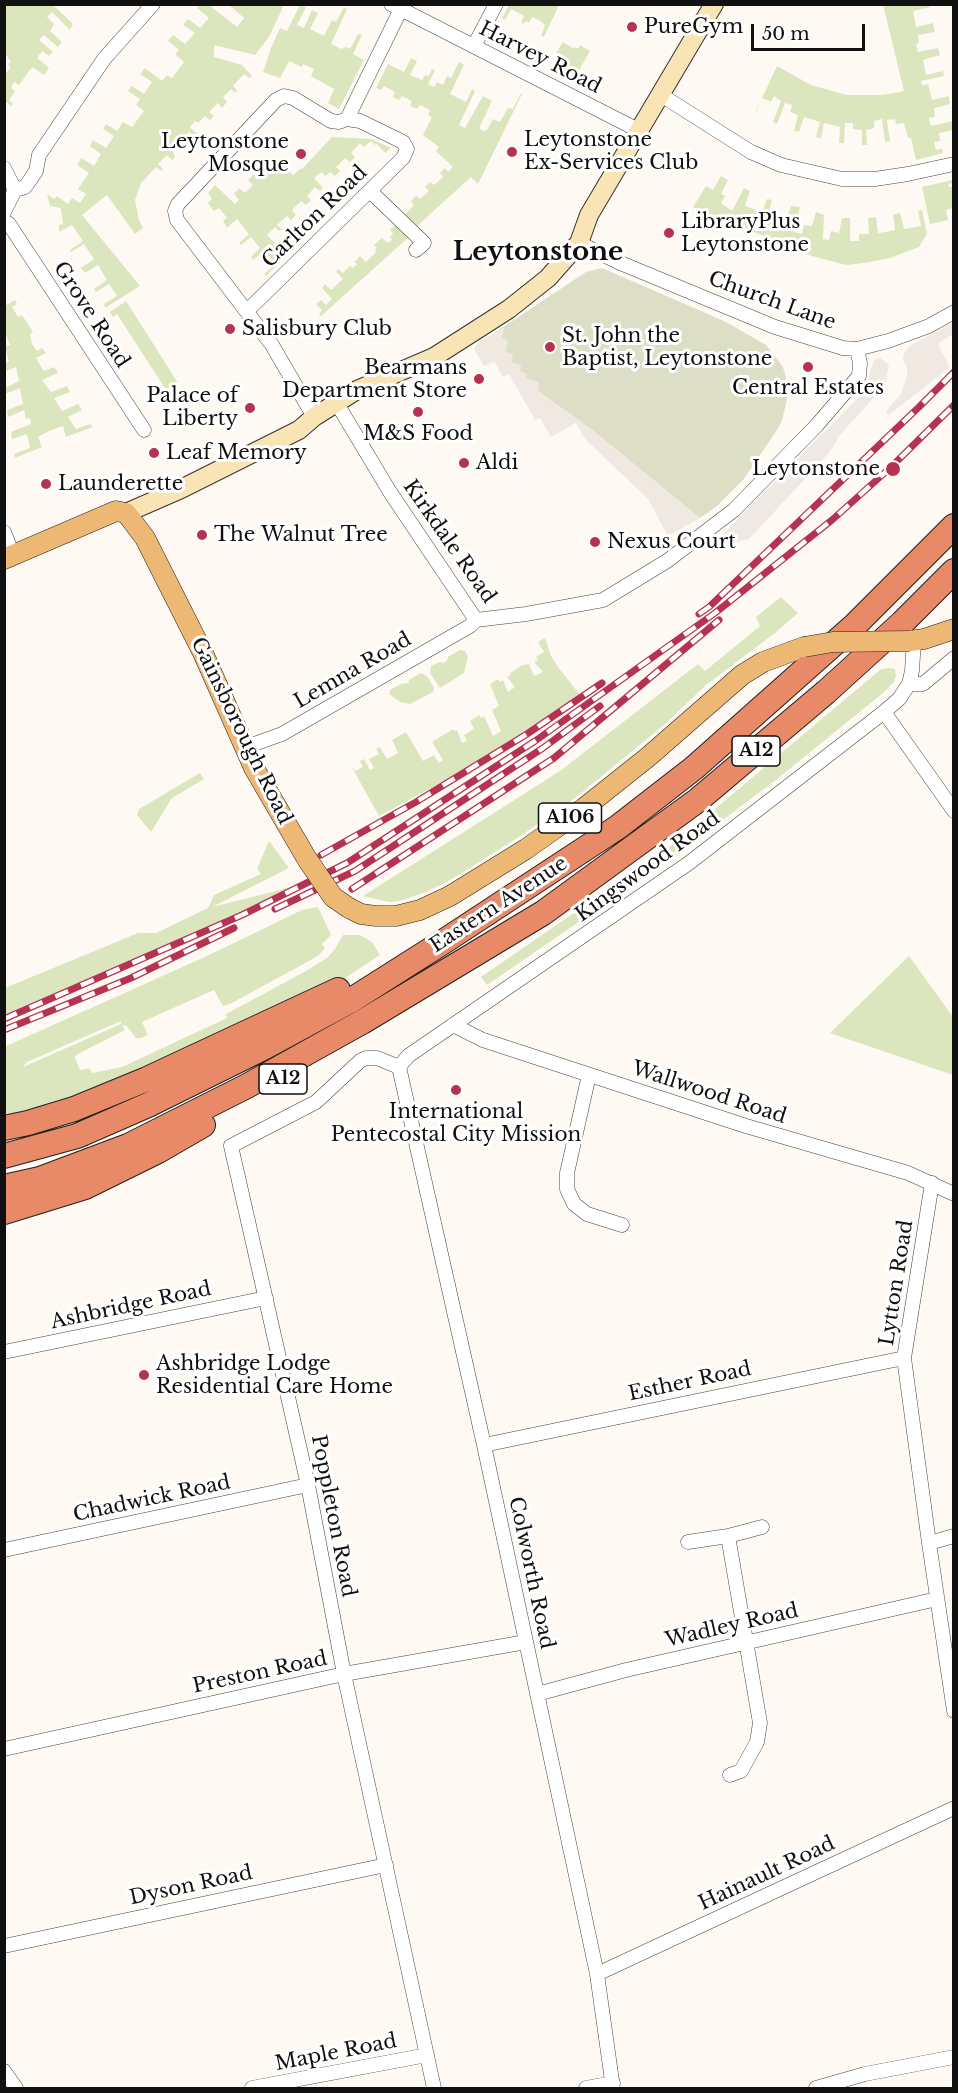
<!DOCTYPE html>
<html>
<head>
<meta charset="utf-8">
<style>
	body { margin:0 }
	#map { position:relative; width:958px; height:2093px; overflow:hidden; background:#fefaf3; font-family:"Libre Baskerville",serif }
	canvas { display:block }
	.frame { position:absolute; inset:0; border:6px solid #101010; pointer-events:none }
	.scale { position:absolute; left:751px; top:24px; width:114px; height:27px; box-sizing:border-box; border:3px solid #101010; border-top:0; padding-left:8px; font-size:18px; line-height:21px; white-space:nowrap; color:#101010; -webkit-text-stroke:4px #fff; paint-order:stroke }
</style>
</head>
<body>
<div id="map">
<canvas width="958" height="2093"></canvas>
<div class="frame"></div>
<div class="scale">50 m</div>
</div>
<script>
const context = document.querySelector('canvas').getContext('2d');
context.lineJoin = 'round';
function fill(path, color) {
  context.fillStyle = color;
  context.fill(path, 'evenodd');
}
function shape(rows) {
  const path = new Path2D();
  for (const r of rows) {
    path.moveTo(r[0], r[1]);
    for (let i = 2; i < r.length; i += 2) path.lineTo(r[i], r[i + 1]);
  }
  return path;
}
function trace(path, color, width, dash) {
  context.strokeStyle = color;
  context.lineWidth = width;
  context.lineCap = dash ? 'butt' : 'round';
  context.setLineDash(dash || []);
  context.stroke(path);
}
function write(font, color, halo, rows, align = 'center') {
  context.font = font + ' "Libre Baskerville",serif';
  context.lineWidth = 6;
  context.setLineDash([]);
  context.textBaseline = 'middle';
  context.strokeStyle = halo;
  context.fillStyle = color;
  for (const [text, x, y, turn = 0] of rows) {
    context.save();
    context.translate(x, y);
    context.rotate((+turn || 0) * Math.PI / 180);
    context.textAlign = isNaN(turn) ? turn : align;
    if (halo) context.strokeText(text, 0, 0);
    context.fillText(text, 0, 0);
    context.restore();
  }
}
fill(shape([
	[5,4,53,5,73,24,70,30,52,12,47,17,54,24,50,31,62,42,58,47,44,35,39,40,53,52,49,56,42,51,37,58,49,68,44,75,32,67,19,85,14,82,11,88,15,91,9,100,13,104,11,106,5,101,5,74,10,68,8,64,11,62,7,56,5,57],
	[200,5,209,5,237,27,244,18,229,5,284,5,269,37,255,55,214,45,214,57,242,65,252,76,249,78,244,74,233,86,237,90,235,93,231,89,223,97,227,102,222,108,218,103,209,112,214,116,210,120,205,116,198,123,195,121,190,127,197,134,194,136,189,132,172,150,175,157,172,160,167,155,158,164,163,169,161,171,156,167,141,183,135,200,139,220,143,228,135,234,107,195,82,215,140,286,105,308,104,304,117,296,109,284,96,292,94,289,107,280,98,265,85,273,81,268,94,259,84,244,71,252,70,250,83,241,72,225,59,232,59,225,63,224,61,208,50,206,47,194,54,199,57,196,68,204,72,198,80,203,86,194,78,189,89,173,77,165,81,158,94,166,101,154,90,146,93,140,106,148,114,136,103,129,106,124,117,131,123,122,132,127,144,111,136,105,140,99,128,91,132,86,144,94,152,82,140,74,145,68,162,81,167,75,172,78,184,62,175,54,179,50,168,41,173,35,185,44,195,33,183,25,188,19,200,28,209,18,197,8],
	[300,5,306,7,297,25,304,28,312,10,318,13,310,29,324,36,332,20,336,22,344,7,347,9,331,44,341,49,346,47,350,49,358,34,362,35,353,54,364,60,339,109,328,103,334,89,311,76,314,69,303,64,302,67,289,61,280,78,263,72,271,48,280,28,287,31],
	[509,5,509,4,559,5,544,37,541,36,545,25,539,20,532,17,529,23,525,21,524,24,521,22,524,16,511,9,505,20,502,18],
	[883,5,929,5,930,7,913,11,916,27,933,23,935,32,918,35,919,43,916,44,918,52,938,48,940,55,923,60,926,75,943,71,944,76,921,81,922,85,928,84,932,100,949,96,950,104,934,108,935,117,929,118,931,126,953,121,953,130,939,133,940,141,934,142,936,150,942,149,943,153,916,160,911,138,908,138,904,123,896,124,895,119,887,120,890,141,885,142,882,119,874,121,874,128,866,130,867,145,862,145,862,130,853,129,853,123,845,123,844,143,839,143,840,127,824,123,821,138,819,138,816,137,820,122,804,117,799,132,794,131,798,115,790,112,792,105,785,103,777,124,773,122,781,101,774,96,771,102,762,98,756,113,755,113,777,66,811,85,847,95,882,95,904,91],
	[563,42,574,49,575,47,578,49,580,45,590,51,574,79,561,73,567,63,557,58,556,53],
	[411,58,417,61,410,75,422,80,425,75,429,76,432,69,435,70,428,84,434,87,437,82,443,85,447,76,451,78,459,62,464,65,450,94,466,102,472,89,475,91,459,125,465,128,483,96,492,101,480,126,480,129,484,131,487,130,493,119,500,122,508,108,513,109,521,93,522,94,478,184,471,177,416,227,403,216,414,205,411,201,416,196,420,199,429,191,425,187,430,182,434,185,443,177,440,173,445,168,448,172,453,167,436,151,439,147,423,135,432,117,428,115,430,110,420,105,417,109,410,106,412,101,402,96,399,100,393,97,395,92,384,86,381,90,376,88,388,64,404,72],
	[332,137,371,139,391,148,385,153,377,144,375,145,371,141,364,147,360,143,351,153,355,157,350,162,345,158,336,167,340,171,335,176,330,172,326,176,321,172,314,178,323,188,320,191,315,187,307,196,311,200,306,205,301,201,292,210,296,215,291,220,287,216,277,225,282,229,279,231,275,227,267,235,287,256,266,276,264,274,276,264,264,251,253,260,251,257,260,248,251,237,241,245,239,243,249,234,237,219,227,228,223,221,227,218,219,208,214,211,208,203,212,199,208,193,215,185,235,204,239,200,234,194,239,188,245,193,253,185,248,180,254,174,259,179,267,170,262,165,267,160,272,164,276,160,293,175,300,169,302,169],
	[721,176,728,180,721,194,725,196,721,203,732,211,744,188,750,191,745,206,762,212,767,199,772,200,768,215,786,221,791,206,800,207,794,232,802,234,804,225,812,226,816,212,824,215,823,239,829,240,831,231,839,233,842,218,850,218,850,241,859,241,859,234,869,234,868,218,876,217,878,233,886,232,895,230,893,215,900,213,904,229,921,226,918,211,922,210,927,234,919,247,890,258,864,263,846,265,812,256,693,207,706,186,713,190],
	[953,180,953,183,948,184,949,187,952,187,954,194,953,199,952,200,953,208,946,210,948,220,930,224,922,187],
	[397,223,410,236,321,316,319,314,322,310,316,304,321,300,326,305,332,299,322,288,325,284,331,290,343,279,336,272,338,269,343,273,350,266,353,268,357,264,354,262,360,256,366,262,376,252,375,250,377,248,374,245,382,238,388,243,392,240,390,237,393,233,390,230],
	[15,300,17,304,12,307,18,317,22,315,33,332,30,334,32,344,37,351,42,348,46,353,36,358,40,365,44,371,54,367,58,373,42,380,51,392,67,386,70,392,54,398,62,411,78,404,82,410,68,417,76,429,90,424,93,427,66,437,63,426,49,431,38,437,42,447,15,458,14,454,30,448,27,434,12,439,11,432,31,424,30,418,26,419,24,410,8,417,7,410,23,404,20,388,5,394,5,388,19,381,16,367,4,372,5,363,9,362,5,346,10,345,5,332,5,302,7,305],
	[126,301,178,383,178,391,175,393,170,396,117,314,113,317,110,312],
	[781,597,798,613,775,633,706,685,664,725,575,798,516,839,447,882,426,892,400,901,389,902,363,896,560,771,698,664,705,671,760,626,756,617],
	[545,638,551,656,558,667,580,695,541,722,450,778,379,816,350,764,355,771,363,767,360,761,364,759,370,770,374,768,369,759,379,754,376,749,380,747,387,759,398,753,392,740,406,732,423,761,434,755,439,763,443,760,432,742,453,729,454,731,457,730,462,743,467,741,464,735,474,729,470,721,479,715,481,718,484,716,493,736,501,731,492,710,499,706,490,684,498,679,500,682,503,680,508,692,515,687,507,677,511,675,510,673,522,665,529,664,534,676,543,672,534,662,538,660,536,657,544,652,538,642],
	[460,650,465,651,468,657,464,673,440,688,430,673,431,666,440,662,443,663,447,661,448,657],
	[890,668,895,669,896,676,894,682,883,693,777,779,682,851,487,985,481,977,671,846,881,669],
	[421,673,427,676,434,688,433,692,410,704,400,702,389,694,390,690,401,684,409,683,409,680],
	[200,773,204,779,172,798,151,832,137,815,139,809],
	[269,841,289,868,212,907,300,885,266,904,250,908,5,1022,5,988,138,933,156,933,208,908,214,895,261,874,257,869],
	[318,907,331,935,322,944,325,948,318,956,232,1003,223,1006,214,990,142,1022,148,1035,141,1038,136,1038,127,1026,122,1025,125,1030,76,1055,75,1058,80,1070,89,1068,92,1073,122,1067,227,1018,226,1014,306,971,327,958,335,949,343,935,360,935,372,942,380,955,341,981,130,1079,5,1122,4,1047,207,956,302,910],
	[121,1021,121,1024,23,1067,27,1062],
	[909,956,953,1017,953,1075,830,1033]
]), '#dbe6bf');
fill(shape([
	[602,268,726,322,766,345,783,367,789,390,782,421,777,430,743,480,716,507,700,518,591,429,538,391,505,358,491,335,586,272]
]), '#dcdfc5');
fill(shape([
	[953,323,953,334,940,342,938,345,950,367,889,415,886,411,901,394,907,376,907,368,903,360,904,353,911,345],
	[505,327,502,337,508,341,506,352,513,354,511,362,521,365,520,371,527,374,526,378,539,382,538,391,591,429,700,518,668,536,648,499,585,439,576,423,551,437,540,418,535,420,509,374,503,377,494,361,484,366,474,348,479,342],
	[880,358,889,365,885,385,840,435,829,453,749,539,730,543,717,540,862,394,866,388,872,365,875,359]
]), '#efe9e1');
const street = shape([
	[391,4,640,131],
	[474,46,496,4],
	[661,95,751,152,781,165,842,179,875,179,908,174,954,164],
	[347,119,401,9],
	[4,168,15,190],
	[15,190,25,187,30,180,36,171,39,155,104,59,153,4],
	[370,191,424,243,416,250],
	[4,212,15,190],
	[4,221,9,224,144,430],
	[579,243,618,262,775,327,843,348,857,349,888,341,929,326,954,312],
	[247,311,403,158,407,149,403,142,360,121,347,119,339,122,331,121,293,98,284,96,276,100,178,204,175,211,177,220,272,345,314,417],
	[336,402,390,492,476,620],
	[4,532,13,555],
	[476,620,526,614,603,600,667,561,734,510,817,425,859,376,860,363,857,349],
	[909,684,923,684,954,658],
	[884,712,954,811],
	[246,750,257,743,282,734,470,626,476,620],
	[453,1025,483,1040,746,1126,908,1173,954,1194],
	[399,1067,377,1058,366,1058,360,1061,316,1102,231,1146,308,1485,344,1674,434,2088],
	[399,1067,484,1445,597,1974,613,2088],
	[399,1067,408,1056,689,863,884,712,899,699,909,684,912,671,914,640],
	[589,1075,567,1173,567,1189,574,1204,587,1214,622,1225],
	[932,1183,904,1358,929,1543,954,1711],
	[4,1352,266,1298],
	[484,1445,904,1358],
	[728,1536,760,1723,757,1742,741,1771,730,1775],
	[688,1542,728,1536,762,1527],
	[929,1543,954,1536],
	[4,1550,308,1485],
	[537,1694,626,1670,937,1599],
	[4,1749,344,1674,526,1642],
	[4,1946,386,1865],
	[597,1974,954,1808],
	[4,2071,16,2088],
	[252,2088,427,2055],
	[586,2088,613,2083],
	[816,2088,865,2074,954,2057]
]);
const secondary = shape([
	[126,513,181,489,299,430,314,417,357,390,434,357,509,309,548,278,579,243,589,215,714,4]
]);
const primary = shape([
	[4,559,116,511,126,513,145,538,203,653,254,768,307,859],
	[910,641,924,639,954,629],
	[349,908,361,914,376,916,396,916,420,910,450,896,526,849,584,808,648,757,742,675,763,662,804,647]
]);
const highway = shape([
	[4,1128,28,1123,74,1109,147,1079,338,990],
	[4,1156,77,1136,148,1105,265,1047,350,1001,443,942,618,827,694,768,855,625,954,526],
	[4,1187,40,1179,128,1146,247,1086,362,1022,543,913,698,800,826,692,902,623,954,571],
	[4,1212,85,1187,158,1151,203,1125]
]);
trace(street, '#434343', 15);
trace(secondary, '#323232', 20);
trace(primary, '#212121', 21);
trace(highway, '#212121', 26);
trace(street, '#fff', 14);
trace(secondary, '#f8e4b4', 18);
trace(primary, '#edb874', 20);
trace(highway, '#e88967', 24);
const rail = shape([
	[699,614,709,607,919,407,954,372],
	[321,855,416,802,527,734,602,683],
	[352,889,554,758,719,620],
	[275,909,355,871,543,748,600,706],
	[4,1019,242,915,347,863,535,741,715,613,832,520,890,468,954,405],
	[4,1030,131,978,234,928]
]);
trace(rail, '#b53251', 7);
trace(rail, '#fff', 4.5, [14]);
const primaryBridge = shape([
	[804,647,833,642,910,641],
	[307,859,333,897,349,908]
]);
trace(primaryBridge, '#212121', 21, []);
trace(primaryBridge, '#edb874', 20);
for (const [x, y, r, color] of [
	[632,27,6,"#b53251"],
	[512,152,6,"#b53251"],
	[301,154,6,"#b53251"],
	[669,233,6,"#b53251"],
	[230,329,6,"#b53251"],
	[550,347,6,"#b53251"],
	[808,367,6,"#b53251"],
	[479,379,6,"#b53251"],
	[250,408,6,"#b53251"],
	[418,412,6,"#b53251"],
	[154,453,6,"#b53251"],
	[464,463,6,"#b53251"],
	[893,469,8,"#b53251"],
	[46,484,6,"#b53251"],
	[202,535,6,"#b53251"],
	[595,542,6,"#b53251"],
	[456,1090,6,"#b53251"],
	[144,1375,6,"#b53251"]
]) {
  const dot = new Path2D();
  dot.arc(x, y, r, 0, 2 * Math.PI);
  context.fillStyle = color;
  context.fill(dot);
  trace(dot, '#fff', 2);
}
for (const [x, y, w] of [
	[756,751,48],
	[570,818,63],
	[283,1079,48]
]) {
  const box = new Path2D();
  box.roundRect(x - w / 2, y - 15, w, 30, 4.5);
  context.fillStyle = '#fff';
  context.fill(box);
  trace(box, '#101010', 1.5);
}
write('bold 18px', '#101010', null, [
	["A12",756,751],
	["A106",570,818],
	["A12",283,1079]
]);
write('20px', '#101010', '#fff', [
	["PureGym",644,27],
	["Leytonstone",524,140],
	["Ex-Services Club",524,163],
	["Leytonstone",289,142,"right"],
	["Mosque",289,165,"right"],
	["LibraryPlus",681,222],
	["Leytonstone",681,245],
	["Salisbury Club",242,329],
	["St. John the",562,336],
	["Baptist, Leytonstone",562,359],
	["Bearmans",467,368,"right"],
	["Department Store",467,391,"right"],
	["Central Estates",808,388,"center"],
	["Palace of",238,396,"right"],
	["Liberty",238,419,"right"],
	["M&S Food",418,434,"center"],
	["Leaf Memory",166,453],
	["Aldi",476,463],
	["Leytonstone",880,469,"right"],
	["Launderette",58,484],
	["The Walnut Tree",214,535],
	["Nexus Court",607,542],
	["International",456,1112,"center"],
	["Pentecostal City Mission",456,1135,"center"],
	["Ashbridge Lodge",156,1364],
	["Residential Care Home",156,1387]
], 'left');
write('20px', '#101010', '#fff', [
	["Harvey Road",540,58,27],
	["Carlton Road",315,217,-44],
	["Church Lane",772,301,20],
	["Grove Road",91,315,57],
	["Kirkdale Road",449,542,55],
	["Lemna Road",353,671,-30],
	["Gainsborough Road",241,731,64],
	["Kingswood Road",648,867,-36],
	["Eastern Avenue",499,905,-33],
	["Wallwood Road",709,1093,18],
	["Lytton Road",897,1283,-81],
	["Ashbridge Road",131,1306,-12],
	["Esther Road",690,1382,-12],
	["Chadwick Road",152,1499,-12],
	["Poppleton Road",333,1516,79],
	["Colworth Road",531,1573,78],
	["Wadley Road",732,1626,-13],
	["Preston Road",260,1673,-12],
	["Hainault Road",767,1874,-25],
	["Dyson Road",191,1886,-12],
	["Maple Road",336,2053,-11]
]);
write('bold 26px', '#101010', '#fff', [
	["Leytonstone",538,253]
]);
</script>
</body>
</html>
